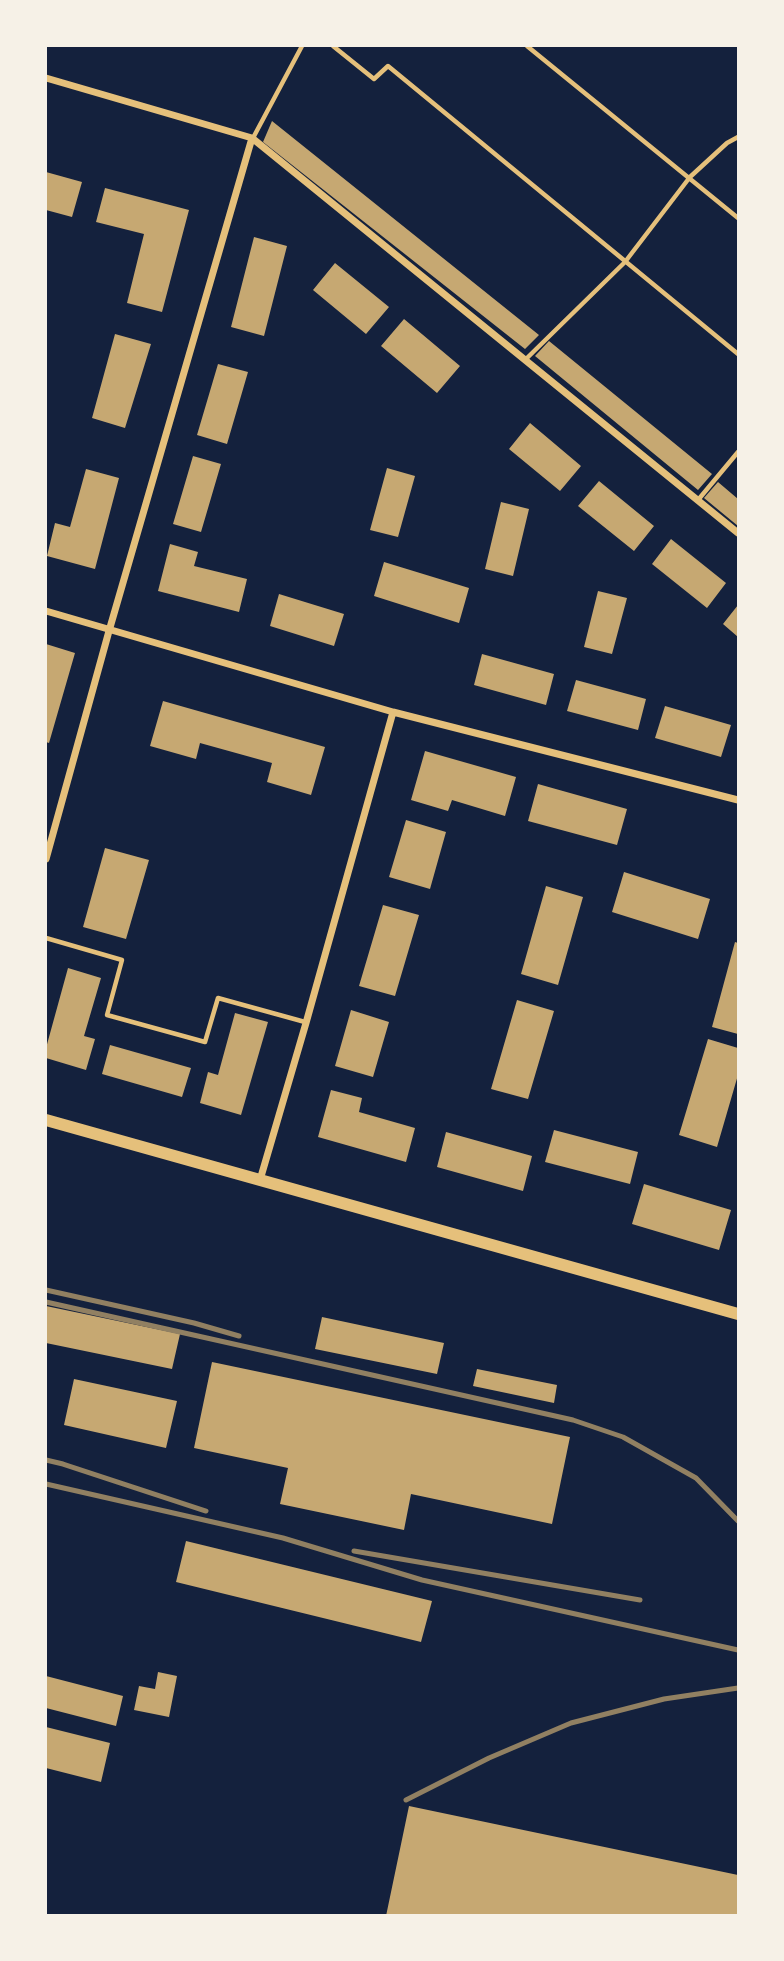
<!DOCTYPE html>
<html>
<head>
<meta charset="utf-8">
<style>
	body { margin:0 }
	#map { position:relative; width:784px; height:1961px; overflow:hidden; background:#14213d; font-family:"Fira Sans",sans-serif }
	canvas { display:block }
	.frame { position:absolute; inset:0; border:47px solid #f6f1e7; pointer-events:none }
</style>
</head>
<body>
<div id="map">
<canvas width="784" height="1961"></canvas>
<div class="frame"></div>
</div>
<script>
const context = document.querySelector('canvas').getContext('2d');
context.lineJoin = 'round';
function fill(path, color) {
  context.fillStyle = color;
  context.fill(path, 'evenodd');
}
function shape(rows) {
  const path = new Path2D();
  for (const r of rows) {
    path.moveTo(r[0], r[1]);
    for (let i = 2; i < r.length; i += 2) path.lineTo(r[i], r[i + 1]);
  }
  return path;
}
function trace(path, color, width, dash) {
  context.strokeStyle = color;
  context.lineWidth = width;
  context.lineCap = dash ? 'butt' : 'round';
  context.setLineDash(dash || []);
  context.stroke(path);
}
fill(shape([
	[272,121,539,335,525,349,263,142],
	[46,172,82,182,72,217,46,210],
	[105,188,189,210,162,312,127,303,144,234,96,222],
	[254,237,287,246,264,336,231,327],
	[335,263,389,307,366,334,313,290],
	[404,319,460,366,437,393,381,346],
	[115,334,151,344,125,428,92,418],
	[549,341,712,474,698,490,535,356],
	[218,364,248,372,227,444,197,435],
	[530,423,581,466,560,491,509,449],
	[193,456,221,464,201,532,173,524],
	[387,468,415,476,398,537,370,530],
	[86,469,119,478,95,569,47,556,55,523,70,527],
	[599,481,654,526,634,551,578,506],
	[718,482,738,499,738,526,704,498],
	[501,502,529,509,513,576,485,569],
	[671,539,726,583,707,608,652,564],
	[170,544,198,552,194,566,247,579,239,612,158,591],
	[384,562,469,588,459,623,374,596],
	[598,591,627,598,612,654,584,647],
	[279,594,344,614,334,646,270,626],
	[738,605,738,637,723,624],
	[46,644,75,653,49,743,46,742],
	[482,654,554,674,546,705,474,685],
	[576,680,646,699,638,730,567,711],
	[163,701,325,747,311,795,267,782,272,763,200,743,196,759,150,746],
	[665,706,731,725,721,757,655,738],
	[425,751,516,777,505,816,452,800,448,811,411,800],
	[538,784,627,809,617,845,528,821],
	[406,820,446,832,430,889,389,877],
	[105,848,149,860,126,939,83,927],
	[624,872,710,899,698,939,612,912],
	[546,886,583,897,558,985,521,974],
	[383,905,419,915,395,996,359,986],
	[735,942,738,943,738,1034,712,1027],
	[68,968,101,978,84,1036,95,1039,86,1070,46,1058,46,1048],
	[517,1000,554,1011,528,1099,491,1089],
	[351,1010,389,1022,373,1077,335,1066],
	[235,1013,268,1022,241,1115,200,1103,208,1072,218,1075],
	[708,1039,738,1048,738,1075,717,1147,679,1135],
	[110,1045,191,1068,182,1097,102,1074],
	[331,1090,362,1098,359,1112,415,1128,406,1162,318,1137],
	[554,1130,638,1152,630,1184,545,1162],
	[446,1132,532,1156,523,1191,437,1167],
	[644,1184,731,1210,719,1250,632,1224],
	[46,1306,180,1334,172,1369,46,1343,47,1334,46,1333],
	[322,1317,444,1343,437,1374,315,1349],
	[212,1362,570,1437,552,1524,411,1494,404,1530,280,1504,288,1468,194,1448],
	[477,1369,557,1385,554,1403,473,1386],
	[74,1379,177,1401,166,1448,64,1425],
	[186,1541,432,1601,421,1642,176,1582],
	[158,1672,177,1676,169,1717,134,1710,139,1686,155,1689],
	[46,1676,123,1696,116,1726,46,1708],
	[46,1727,110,1743,101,1782,46,1768],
	[409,1806,738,1875,738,1916,386,1916]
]), '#c6a872');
trace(shape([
	[333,46,374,79,388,66,738,354],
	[527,46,738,218],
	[253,138,302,46],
	[526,359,625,262,690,177,727,143,738,137],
	[698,500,738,452],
	[46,938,122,960,107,1015,205,1042,218,998,305,1022]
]), '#e5c07b', 4.5);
trace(shape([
	[46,78,252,138,738,533],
	[46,611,393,712,738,800],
	[46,859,109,631,252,138],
	[260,1180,306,1023,393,712]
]), '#e5c07b', 7);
trace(shape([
	[46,1120,738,1314]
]), '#e5c07b', 12);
trace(shape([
	[46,1290,194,1323,239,1336],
	[46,1302,573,1420,623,1437,696,1478,738,1521],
	[46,1460,63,1464,206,1511],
	[46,1484,283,1538,422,1580,738,1650],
	[354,1551,640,1600],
	[406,1800,489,1758,571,1723,664,1699,738,1688]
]), '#918062', 5);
</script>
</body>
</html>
